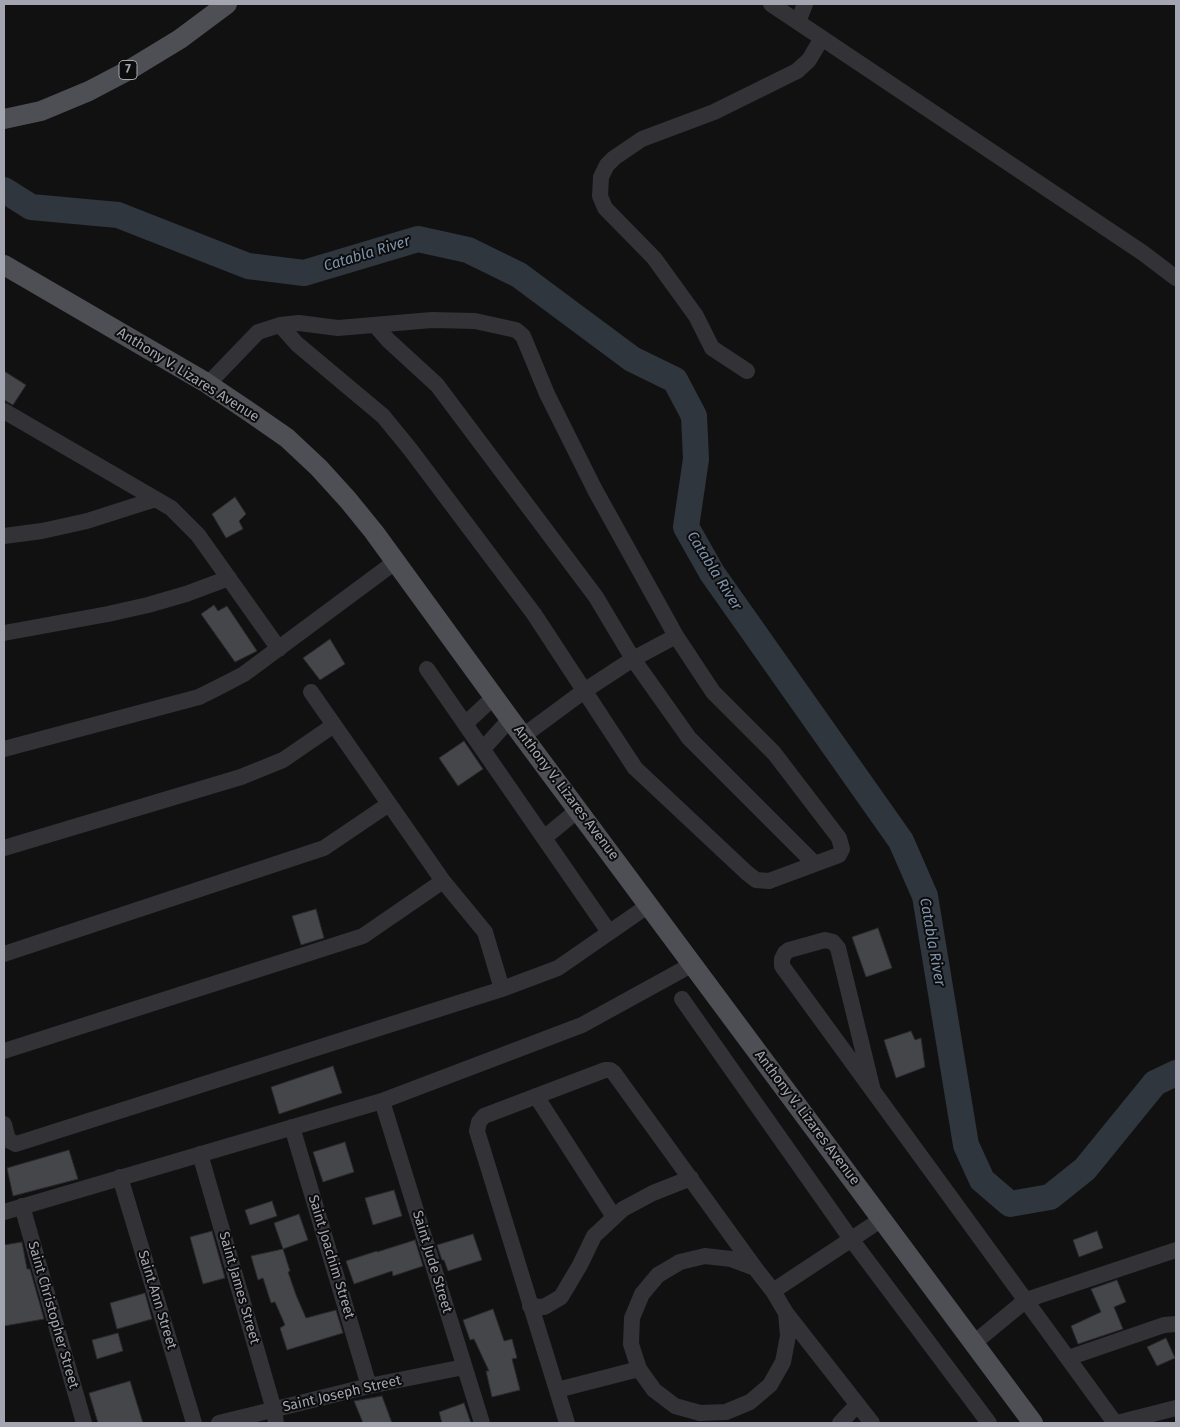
<!DOCTYPE html>
<html>
<head>
<meta charset="utf-8">
<style>
	body { margin:0 }
	#map { position:relative; width:1180px; height:1427px; overflow:hidden; background:#111112; font-family:"Fira Sans",sans-serif }
	canvas { display:block }
	.frame { position:absolute; inset:0; border:5px solid #a3a6b1; pointer-events:none }
</style>
</head>
<body>
<div id="map">
<canvas width="1180" height="1427"></canvas>
<div class="frame"></div>
</div>
<script>
const context = document.querySelector('canvas').getContext('2d');
context.lineJoin = 'round';
function shape(rows) {
  const path = new Path2D();
  for (const r of rows) {
    path.moveTo(r[0], r[1]);
    for (let i = 2; i < r.length; i += 2) path.lineTo(r[i], r[i + 1]);
  }
  return path;
}
function trace(path, color, width, dash) {
  context.strokeStyle = color;
  context.lineWidth = width;
  context.lineCap = dash ? 'butt' : 'round';
  context.setLineDash(dash || []);
  context.stroke(path);
}
function fill(path, color) {
  context.fillStyle = color;
  context.fill(path, 'evenodd');
}
function write(font, color, halo, rows, align = 'center') {
  context.font = font + ' "Fira Sans",sans-serif';
  context.lineWidth = 4;
  context.setLineDash([]);
  context.textBaseline = 'middle';
  context.strokeStyle = halo;
  context.fillStyle = color;
  for (const [text, x, y, turn = 0] of rows) {
    context.save();
    context.translate(x, y);
    context.rotate((+turn || 0) * Math.PI / 180);
    context.textAlign = isNaN(turn) ? turn : align;
    if (halo) context.strokeText(text, 0, 0);
    context.fillText(text, 0, 0);
    context.restore();
  }
}
trace(shape([
	[4,190,31,207,118,215,248,266,304,273,418,239,468,250,519,275,632,359,675,380,694,416,696,459,686,527,712,573,901,841,925,896,966,1145,982,1180,1010,1204,1050,1197,1085,1169,1155,1083,1176,1073]
]), '#30363d', 26);
const building = shape([
	[4,371,26,385,13,405,4,400,4,371],
	[235,497,246,514,239,521,243,529,226,538,212,514,235,497],
	[214,605,218,611,227,606,257,651,235,662,201,614,214,605],
	[330,639,345,664,320,680,303,658,330,639],
	[464,741,483,769,458,786,439,758,464,741],
	[316,909,324,938,301,945,292,916,316,909],
	[878,928,892,968,866,977,852,937,878,928],
	[911,1031,915,1040,921,1038,925,1067,896,1078,884,1040,911,1031],
	[333,1066,342,1093,279,1114,271,1087,333,1066],
	[345,1142,354,1172,323,1182,313,1152,345,1142],
	[69,1150,78,1179,13,1196,7,1168,69,1150],
	[394,1190,402,1216,373,1225,365,1198,394,1190],
	[272,1201,277,1216,250,1225,245,1210,272,1201],
	[299,1214,308,1240,283,1249,274,1223,299,1214],
	[212,1231,225,1278,203,1284,190,1237,212,1231],
	[1097,1231,1103,1248,1079,1257,1073,1240,1097,1231],
	[473,1234,482,1260,448,1271,444,1260,442,1260,437,1245,473,1234],
	[415,1240,423,1266,393,1276,392,1271,354,1284,346,1261,377,1251,377,1252,415,1240],
	[22,1242,27,1269,30,1269,44,1319,4,1326,4,1245,22,1242],
	[283,1249,290,1271,288,1272,296,1295,306,1318,336,1310,343,1333,287,1350,280,1328,285,1325,275,1302,271,1303,263,1278,258,1280,251,1256,283,1249],
	[1117,1280,1126,1302,1114,1307,1123,1329,1078,1344,1071,1326,1101,1312,1091,1289,1117,1280],
	[145,1293,152,1319,117,1329,110,1303,145,1293],
	[493,1309,504,1341,512,1339,517,1358,512,1359,520,1390,492,1397,486,1371,489,1371,474,1339,470,1340,463,1320,493,1309],
	[118,1333,123,1351,97,1359,92,1340,118,1333],
	[1166,1338,1175,1358,1157,1366,1147,1347,1166,1338],
	[130,1381,143,1423,98,1423,89,1393,130,1381],
	[382,1396,392,1423,363,1423,354,1401,382,1396],
	[464,1403,471,1423,442,1423,439,1412,464,1403]
]);
fill(building, '#45464a');
trace(building, '#2b2b2e', 1);
trace(shape([
	[771,4,1143,253,1176,278],
	[798,22,805,4],
	[375,325,388,340,437,385,596,597,633,659,689,738,814,863],
	[747,371,712,348,696,316,654,258,605,208,600,196,601,177,607,165,614,158,642,139,714,112,797,71,809,60,822,38],
	[208,384,258,332,280,325,299,323,338,328,432,320,475,321,516,330,523,336,547,394,595,490,676,636,713,692,774,753,839,838,842,849,839,855,769,881,756,880,747,873,635,768,534,614,410,449,383,416,297,344,280,325],
	[4,411,171,508,198,535,279,649],
	[4,536,42,531,87,521,156,499],
	[4,633,108,614,148,605,186,594,229,578],
	[427,669,609,932],
	[311,692,443,881,485,932,502,989],
	[465,724,494,697],
	[523,736,584,691,633,659,676,636],
	[4,749,199,697,219,687,244,674,395,562],
	[483,749,510,719],
	[544,838,578,810],
	[4,848,241,777,283,760,334,725],
	[4,954,324,848,389,804],
	[682,999,851,1239,989,1423],
	[4,1051,363,936,443,881],
	[873,1091,838,948,833,942,825,940,789,950,785,953,782,959,782,966,1115,1423],
	[536,1096,614,1217],
	[382,1101,482,1423],
	[4,1124,8,1140,16,1144,502,989,558,968,649,905],
	[292,1127,369,1386],
	[200,1154,274,1410,276,1423],
	[120,1177,194,1423],
	[22,1206,84,1423],
	[4,1212,382,1101,582,1025,693,964],
	[755,1268,731,1259,705,1256,680,1262,658,1275,642,1294,632,1318,631,1344,639,1369,654,1390,675,1406,700,1413,726,1412,750,1402,770,1385,783,1362,788,1336,786,1313],
	[773,1291,882,1219],
	[530,1306,544,1307,561,1297,580,1265,594,1236,623,1209,653,1193,691,1178],
	[974,1343,1026,1300,1176,1250],
	[1068,1358,1164,1325,1176,1324],
	[557,1390,639,1369],
	[219,1423,369,1386,464,1367],
	[567,1423,477,1131,479,1122,484,1116,605,1070,610,1070,614,1073,755,1268,773,1291,786,1313,872,1423],
	[840,1423,857,1405],
	[1117,1423,1176,1408]
]), '#323237', 16);
trace(shape([
	[4,119,41,111,89,91,129,70,180,39,227,4],
	[4,265,205,382,251,413,287,438,319,468,348,500,374,532,510,719,1033,1423]
]), '#4e4f55', 20);
for (const [x, y, w] of [
	[128,70,18]
]) {
  const box = new Path2D();
  box.roundRect(x - w / 2, y - 9.5, w, 19, 4);
  context.fillStyle = '#0c0c0d';
  context.fill(box);
  trace(box, '#a3a6b1', 1);
}
write('bold 12px', '#a3a6b1', null, [
	["7",128,70]
]);
write('14px', '#a3a6b1', '#0c0c0d', [
	["Anthony V. Lizares Avenue",188,375,32],
	["Anthony V. Lizares Avenue",566,793,53],
	["Anthony V. Lizares Avenue",807,1118,53],
	["Saint Joachim Street",331,1257,73],
	["Saint Jude Street",432,1262,73],
	["Saint James Street",239,1288,74],
	["Saint Ann Street",157,1300,73],
	["Saint Christopher Street",53,1315,74],
	["Saint Joseph Street",342,1394,-13]
]);
write('italic 15px', '#7d91aa', '#0c0c0d', [
	["Catabla River",367,254,-17],
	["Catabla River",714,571,58],
	["Catabla River",932,942,80]
]);
</script>
</body>
</html>
